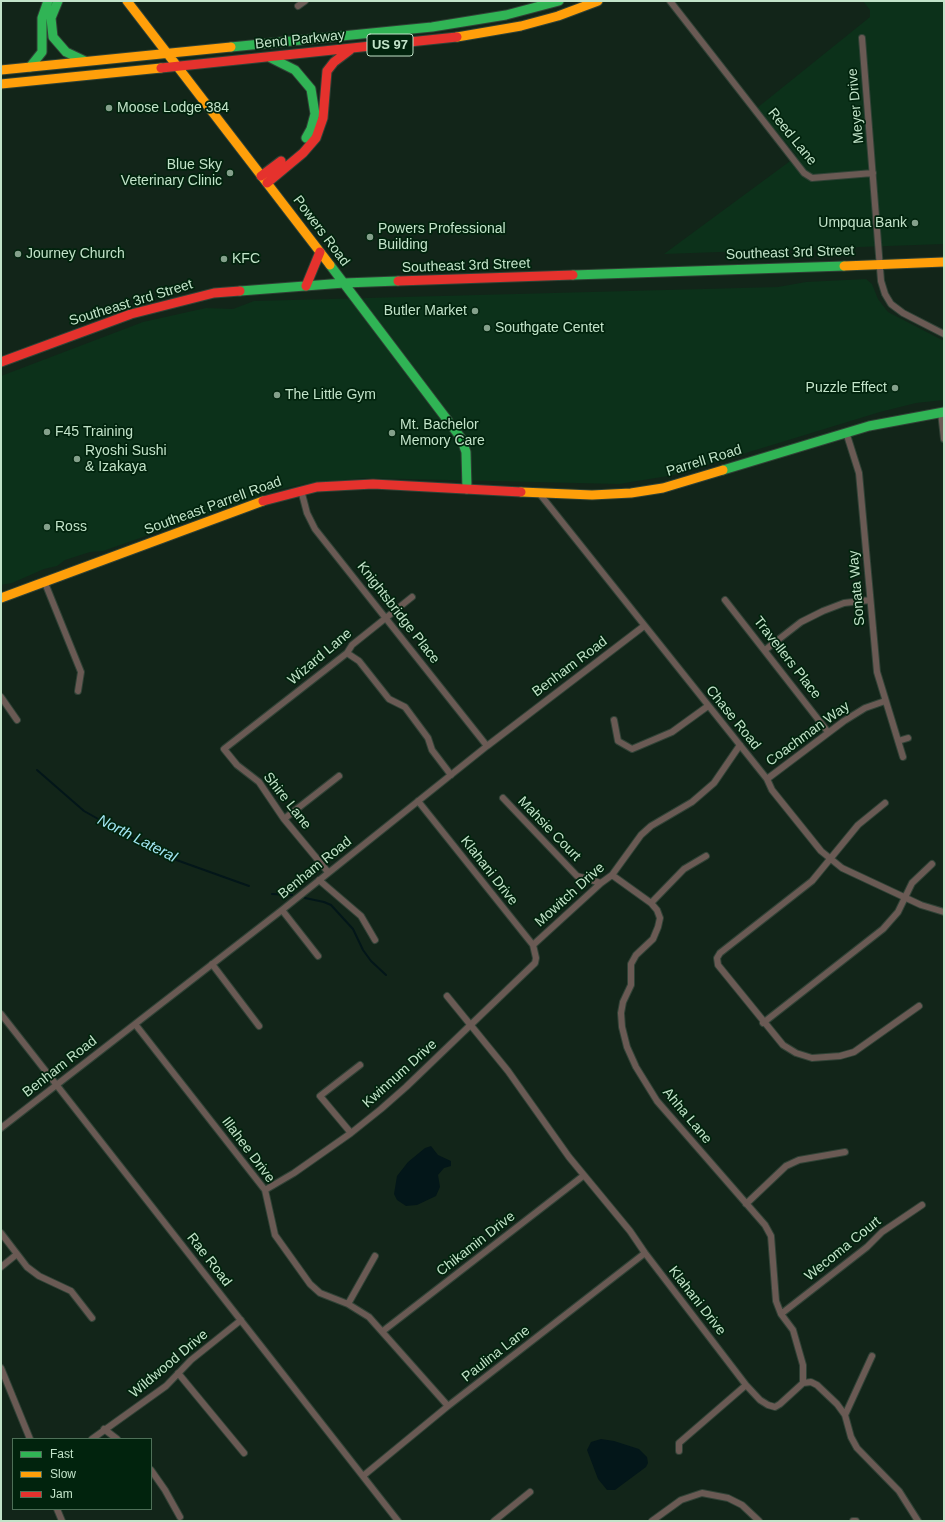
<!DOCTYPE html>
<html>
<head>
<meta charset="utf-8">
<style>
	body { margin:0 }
	#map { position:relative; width:945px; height:1522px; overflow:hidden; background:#122519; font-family:Arial,sans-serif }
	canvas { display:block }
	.frame { position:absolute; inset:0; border:2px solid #c2e3c9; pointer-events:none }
	.legend { position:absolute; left:12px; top:1438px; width:140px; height:72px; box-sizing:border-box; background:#01230d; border:1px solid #4e7058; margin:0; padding:5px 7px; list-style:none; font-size:12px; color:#c2e3c9 }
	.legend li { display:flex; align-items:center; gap:8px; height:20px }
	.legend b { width:20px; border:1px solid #4e7058 }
</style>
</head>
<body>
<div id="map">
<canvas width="945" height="1522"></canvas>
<div class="frame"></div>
<ul class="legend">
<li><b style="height:5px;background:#30b455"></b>Fast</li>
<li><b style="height:5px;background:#ff9f0a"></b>Slow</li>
<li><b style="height:5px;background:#e5322d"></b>Jam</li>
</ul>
</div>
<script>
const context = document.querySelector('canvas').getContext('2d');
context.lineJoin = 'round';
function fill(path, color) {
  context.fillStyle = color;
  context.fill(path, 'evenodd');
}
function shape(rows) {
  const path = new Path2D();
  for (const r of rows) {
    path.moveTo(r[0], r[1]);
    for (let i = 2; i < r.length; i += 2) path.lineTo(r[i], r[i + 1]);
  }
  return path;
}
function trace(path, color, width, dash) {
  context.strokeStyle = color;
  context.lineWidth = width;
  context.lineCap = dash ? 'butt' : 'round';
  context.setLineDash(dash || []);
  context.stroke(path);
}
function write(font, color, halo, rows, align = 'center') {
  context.font = font + ' Arial,sans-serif';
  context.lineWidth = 3.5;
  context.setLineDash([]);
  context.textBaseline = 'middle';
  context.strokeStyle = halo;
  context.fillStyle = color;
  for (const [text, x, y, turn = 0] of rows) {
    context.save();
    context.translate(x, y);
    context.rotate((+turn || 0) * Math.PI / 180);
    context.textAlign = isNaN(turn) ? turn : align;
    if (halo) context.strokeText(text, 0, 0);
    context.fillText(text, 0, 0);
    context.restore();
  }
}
fill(shape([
	[863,1,944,1,944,244,664,254,797,156,757,108,870,17,870,10],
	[866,279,872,284,878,299,888,312,944,341,944,400,916,403,880,412,674,475,619,484,363,478,304,484,277,490,103,551,90,552,65,560,57,566,44,569,12,583,1,585,1,376,143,322,206,308,233,309,254,301,778,287,806,282]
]), '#0c311a');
fill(shape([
	[431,1146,438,1155,451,1161,451,1166,444,1168,438,1175,440,1187,436,1196,417,1205,406,1206,397,1200,394,1194,397,1176,408,1162,425,1148],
	[601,1439,614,1441,639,1449,647,1457,648,1463,646,1467,615,1490,607,1490,598,1479,587,1450,591,1442]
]), '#031619');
trace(shape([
	[37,770,84,811,132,838,168,857,249,886],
	[272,894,292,895],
	[305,898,324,902,331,905,353,929,363,950,371,961,386,975]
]), '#031619', 2);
const street = shape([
	[670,1,804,173,812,178,873,173],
	[298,6,305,1],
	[862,38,881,281,885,294,891,304,903,313,944,334],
	[941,412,944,439],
	[846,432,859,473,877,672,903,757],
	[301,490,307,513,315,529,487,746],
	[539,493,767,779,772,790,821,851,842,868,921,905,944,912],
	[45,583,81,672,78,691],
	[725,600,828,732],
	[765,650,801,622,823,611,844,603,870,600],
	[347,653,359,661,389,699,405,707,428,738,432,750,451,775],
	[1,697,17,720],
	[614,720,618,741,632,749,672,732,708,706],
	[898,741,908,738],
	[767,779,844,721,865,708,885,701],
	[503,798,577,876,601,883],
	[885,803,858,825,812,881,720,953,717,958,718,965,783,1045,796,1053,812,1058,840,1056,854,1052,919,1006],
	[284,819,339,776],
	[328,872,284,819,259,782,237,765,224,749,347,653,352,645,412,597],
	[612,875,651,903,657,910,660,918,658,927,653,939,636,955,631,964,631,985,623,1002,621,1013,622,1027,627,1047,636,1067,657,1101,765,1225,771,1236,776,1301,781,1314,793,1330,803,1365,803,1383],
	[319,880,361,916,375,940],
	[651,903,684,869,706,856],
	[282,910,318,956],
	[533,945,601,883,612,875,641,835,651,826,692,802,714,783,740,745],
	[212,964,259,1026],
	[447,996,508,1071,569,1157,630,1231,645,1253,746,1385,760,1400,768,1405,775,1407,780,1404,803,1383,811,1382,817,1385,837,1404,845,1415,851,1437,857,1448,899,1491,918,1521],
	[1,1014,398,1521],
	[763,1023,883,929,898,912,912,883,932,864],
	[135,1024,265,1190,275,1235,310,1284,320,1293,348,1304,369,1317,448,1406],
	[1,1128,282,910,487,746,644,626],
	[351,1133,320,1096,360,1065],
	[265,1190,294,1173,351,1133,381,1109,406,1087,535,963,536,958,533,945,418,801],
	[746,1204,786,1166,799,1160,845,1152],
	[1,1233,27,1267,39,1276,71,1291,92,1318],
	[1,1267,17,1254],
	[348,1304,375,1256],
	[781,1314,867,1247,882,1232,922,1205],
	[383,1331,583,1176],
	[1,1368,30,1439],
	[178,1373,244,1453],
	[845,1415,872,1356],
	[104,1429,117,1439],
	[92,1439,166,1386,191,1360,241,1320],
	[679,1451,679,1443,746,1385],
	[151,1470,165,1490,180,1517],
	[363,1476,448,1406,645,1253],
	[57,1509,62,1521],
	[494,1521,530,1492],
	[652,1521,681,1500,702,1493,728,1498,742,1505,759,1521],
	[853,1521,856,1521]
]);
const fast = shape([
	[58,1,51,18,53,37,66,52,85,61],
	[231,47,432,27,506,15,559,1],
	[271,58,295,70,311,89,315,114,311,129,306,138],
	[30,67,42,52,42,18,48,1],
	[330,265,461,438,466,452,467,489],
	[573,275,844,266],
	[240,291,344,283,398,281],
	[723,470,869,426,944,412]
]);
const slow = shape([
	[127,1,330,265],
	[457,37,521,26,558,16,598,1],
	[1,70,231,47],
	[1,84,161,68],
	[844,266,944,262],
	[521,492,592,495,631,493,663,488,723,470],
	[1,598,263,501]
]);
const jam = shape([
	[161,68,457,37],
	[261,176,281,161],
	[267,183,303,153,316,138,323,118,327,71,334,62,350,50],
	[398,281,573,275],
	[306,286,320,252],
	[1,362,131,314,214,293,240,291],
	[263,501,317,487,373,484,521,492]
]);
trace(street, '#304236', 8);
trace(fast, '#304236', 11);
trace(slow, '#304236', 11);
trace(jam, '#304236', 11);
trace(street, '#6a5a54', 6);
trace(fast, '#30b455', 9);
trace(slow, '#ff9f0a', 9);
trace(jam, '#e5322d', 9);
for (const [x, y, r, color] of [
	[109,108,4,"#84a08b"],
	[230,173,4,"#84a08b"],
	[915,223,4,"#84a08b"],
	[370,237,4,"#84a08b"],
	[18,254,4,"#84a08b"],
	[224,259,4,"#84a08b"],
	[475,311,4,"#84a08b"],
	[487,328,4,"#84a08b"],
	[895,388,4,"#84a08b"],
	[277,395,4,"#84a08b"],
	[47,432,4,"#84a08b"],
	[392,433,4,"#84a08b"],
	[77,459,4,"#84a08b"],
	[47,527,4,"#84a08b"]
]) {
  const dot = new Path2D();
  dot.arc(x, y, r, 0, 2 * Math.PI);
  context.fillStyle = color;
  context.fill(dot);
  trace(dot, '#01230d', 1.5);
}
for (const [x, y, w] of [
	[390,45,46]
]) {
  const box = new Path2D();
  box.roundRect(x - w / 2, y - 11, w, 22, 3);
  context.fillStyle = '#01230d';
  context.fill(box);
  trace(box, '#c2e3c9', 1);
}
write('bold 13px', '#c2e3c9', null, [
	["US 97",390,45]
]);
write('14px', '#c2e3c9', '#01230d', [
	["Bend Parkway",300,40,-6],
	["Meyer Drive",856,106,-95],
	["Reed Lane",792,137,51],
	["Powers Road",321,231,53],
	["Southeast 3rd Street",790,253,-2],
	["Southeast 3rd Street",466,266,-2],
	["Southeast 3rd Street",131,303,-17],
	["Parrell Road",704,461,-17],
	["Southeast Parrell Road",213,506,-20],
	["Sonata Way",857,588,-95],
	["Knightsbridge Place",398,613,52],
	["Wizard Lane",320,657,-40],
	["Travellers Place",787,658,52],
	["Benham Road",570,667,-37],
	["Chase Road",733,718,51],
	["Coachman Way",808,734,-36],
	["Shire Lane",287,801,52],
	["Mahsie Court",549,829,46],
	["Benham Road",315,868,-39],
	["Klahani Drive",489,871,52],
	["Mowitch Drive",570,895,-42],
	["Benham Road",60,1067,-38],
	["Kwinnum Drive",400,1074,-42],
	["Ahha Lane",687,1116,50],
	["Illahee Drive",248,1150,53],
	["Chikamin Drive",476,1244,-38],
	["Wecoma Court",843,1249,-39],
	["Rae Road",209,1260,52],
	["Klahani Drive",697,1301,52],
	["Paulina Lane",496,1354,-38],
	["Wildwood Drive",169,1364,-40]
]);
write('14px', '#c2e3c9', '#01230d', [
	["Moose Lodge 384",117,108],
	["Blue Sky",222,165,"right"],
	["Veterinary Clinic",222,181,"right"],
	["Umpqua Bank",907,223,"right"],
	["Powers Professional",378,229],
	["Building",378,245],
	["Journey Church",26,254],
	["KFC",232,259],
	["Butler Market",467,311,"right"],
	["Southgate Centet",495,328],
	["Puzzle Effect",887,388,"right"],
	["The Little Gym",285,395],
	["Mt. Bachelor",400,425],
	["Memory Care",400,441],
	["F45 Training",55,432],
	["Ryoshi Sushi",85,451],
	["& Izakaya",85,467],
	["Ross",55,527]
], 'left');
write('italic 15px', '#a3e7f5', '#01230d', [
	["North Lateral",137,839,27]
]);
</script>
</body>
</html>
